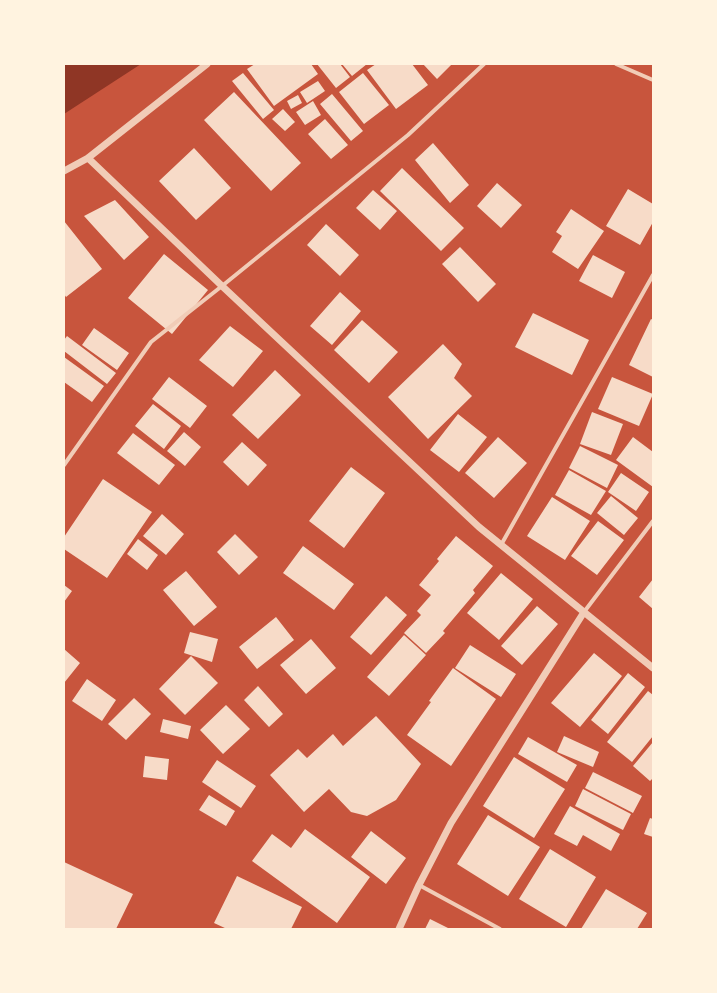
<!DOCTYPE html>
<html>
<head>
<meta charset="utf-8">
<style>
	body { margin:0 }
	#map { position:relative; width:717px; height:993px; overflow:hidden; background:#c8553d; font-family:Raleway,sans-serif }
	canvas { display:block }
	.frame { position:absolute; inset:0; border:65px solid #fff3e0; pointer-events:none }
</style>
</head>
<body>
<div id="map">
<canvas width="717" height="993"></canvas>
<div class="frame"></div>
</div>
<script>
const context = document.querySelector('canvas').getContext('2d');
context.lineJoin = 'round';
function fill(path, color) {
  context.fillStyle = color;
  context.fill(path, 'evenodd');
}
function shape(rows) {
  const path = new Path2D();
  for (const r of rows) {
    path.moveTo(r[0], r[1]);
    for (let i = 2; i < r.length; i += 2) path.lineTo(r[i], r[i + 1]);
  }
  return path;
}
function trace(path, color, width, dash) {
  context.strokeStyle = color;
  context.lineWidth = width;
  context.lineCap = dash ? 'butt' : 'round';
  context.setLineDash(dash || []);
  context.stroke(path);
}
fill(shape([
	[64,64,141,64,64,114]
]), '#8f3625');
fill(shape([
	[255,64,311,64,318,74,274,106,247,69],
	[317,64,340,64,350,77,336,88],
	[342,64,367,64,352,76],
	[376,64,412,64,428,85,396,109,367,70],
	[423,64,452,64,437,79],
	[243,73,274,110,263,119,232,81],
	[363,73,389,105,364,124,339,92],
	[318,81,325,91,307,103,300,92],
	[234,92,301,163,271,191,204,120],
	[332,94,363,131,351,141,320,104],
	[298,95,302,103,291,109,287,101],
	[313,101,321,115,305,125,296,112],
	[283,109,295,122,285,131,272,119],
	[325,119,348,145,331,159,308,134],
	[433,143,469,185,450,203,415,160],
	[194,148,231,188,196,220,159,181],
	[402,168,464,228,441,251,380,191],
	[497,183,522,205,501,228,477,206],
	[628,189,653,204,653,222,640,245,606,226],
	[373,190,397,211,380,230,356,208],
	[115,200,149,237,124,260,84,216],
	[571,209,604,231,578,269,552,252,562,236,556,232],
	[64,221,102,269,66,297,64,294],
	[326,224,359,255,340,276,307,245],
	[460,247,496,284,478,302,442,264],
	[164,254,208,290,172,334,128,298],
	[593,255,625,272,612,298,579,281],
	[340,292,361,311,332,345,310,326],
	[533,313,589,340,572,375,515,347],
	[651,319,653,320,653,377,629,365],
	[362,320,398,352,369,383,334,350],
	[230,326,263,351,233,387,199,360],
	[94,328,129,353,117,370,82,345],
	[67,336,116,373,107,384,64,351,64,340],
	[443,344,462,364,454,378,472,396,428,439,388,397],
	[64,357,104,386,92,402,64,382],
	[275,370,301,395,258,439,232,415],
	[169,377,207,406,190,428,152,399],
	[612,377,653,394,639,426,598,409],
	[153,404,181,426,164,449,135,426],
	[592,412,623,424,611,455,580,444],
	[458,414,487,437,459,472,430,450],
	[184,432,201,447,185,466,167,451],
	[133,433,175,465,159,485,117,453],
	[498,437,527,463,494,498,465,473],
	[633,437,653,452,653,487,616,460],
	[242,442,267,465,248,486,223,462],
	[580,446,618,465,607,488,569,468],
	[351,467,385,493,344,548,309,521],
	[569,470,606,491,591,515,555,495],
	[621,473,649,492,636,511,608,492],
	[103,479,152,512,107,578,64,549,64,537],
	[611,496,638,518,624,535,597,513],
	[552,497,590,521,565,560,527,536],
	[162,514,184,534,166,555,143,536],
	[598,521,624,540,597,575,571,556],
	[235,534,258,557,239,575,217,552],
	[456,536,493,566,473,590,475,593,443,631,445,633,426,653,404,633,421,615,417,611,431,595,419,585,439,561,437,559],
	[138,539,158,555,147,570,127,554],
	[303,546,354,584,334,610,283,573],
	[186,571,217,607,194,626,163,590],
	[501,573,533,599,499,640,467,613],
	[653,579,653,609,639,597],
	[64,585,72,591,64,602],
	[386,596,407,615,371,655,350,637],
	[537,606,558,624,522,665,501,646],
	[276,617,294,640,257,669,239,647],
	[190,632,218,639,212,662,184,653],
	[404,635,426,655,389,696,367,677],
	[311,639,336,668,306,694,280,665],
	[470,645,516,674,501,697,455,668],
	[64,649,80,663,64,683],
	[594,653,622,676,580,727,551,703],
	[191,656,218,683,185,715,159,689],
	[453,668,496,699,451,766,407,735,431,702,429,701],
	[628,673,645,687,608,734,591,720],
	[87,679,116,700,102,721,72,701],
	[258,686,283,714,269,727,244,700],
	[648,691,653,695,653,736,632,762,607,742],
	[134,698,151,714,126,740,108,724],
	[226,705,250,729,223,754,200,730],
	[376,716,421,764,396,800,367,816,351,812,329,789,304,812,270,775,298,749,307,758,333,734,343,746],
	[163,719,191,726,188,739,160,732],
	[564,736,599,752,593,767,557,752],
	[528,737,577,765,567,782,518,754],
	[653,742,653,778,650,781,633,766],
	[145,756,169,759,167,780,143,777],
	[514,757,565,789,534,838,483,806],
	[217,760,256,786,241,808,202,782],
	[593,772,642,796,633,813,585,788],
	[583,789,631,814,623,830,575,806],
	[209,795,235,811,226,826,199,810],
	[570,806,620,834,611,851,583,835,577,846,554,834],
	[488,815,540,847,508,896,457,864],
	[650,818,653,819,653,837,644,834],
	[305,829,370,877,337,923,252,861,272,834,291,848],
	[371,831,406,858,386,884,351,857],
	[550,849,596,877,566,927,519,899],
	[64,862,133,894,116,929,64,929],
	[237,876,302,907,291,929,227,929,214,923],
	[606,889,647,913,637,929,581,929],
	[430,919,450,929,425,929]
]), '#f7dbc8');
trace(shape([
	[616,64,653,80],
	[64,465,151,342,222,286,408,135,484,64],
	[501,545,653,275],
	[584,612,653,521],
	[419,885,500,929]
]), '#f1ccb7', 4);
trace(shape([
	[88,158,222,286,479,527,653,668],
	[64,171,88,158,207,64],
	[399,929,419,885,451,823,584,612]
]), '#f1ccb7', 7);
</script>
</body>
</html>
